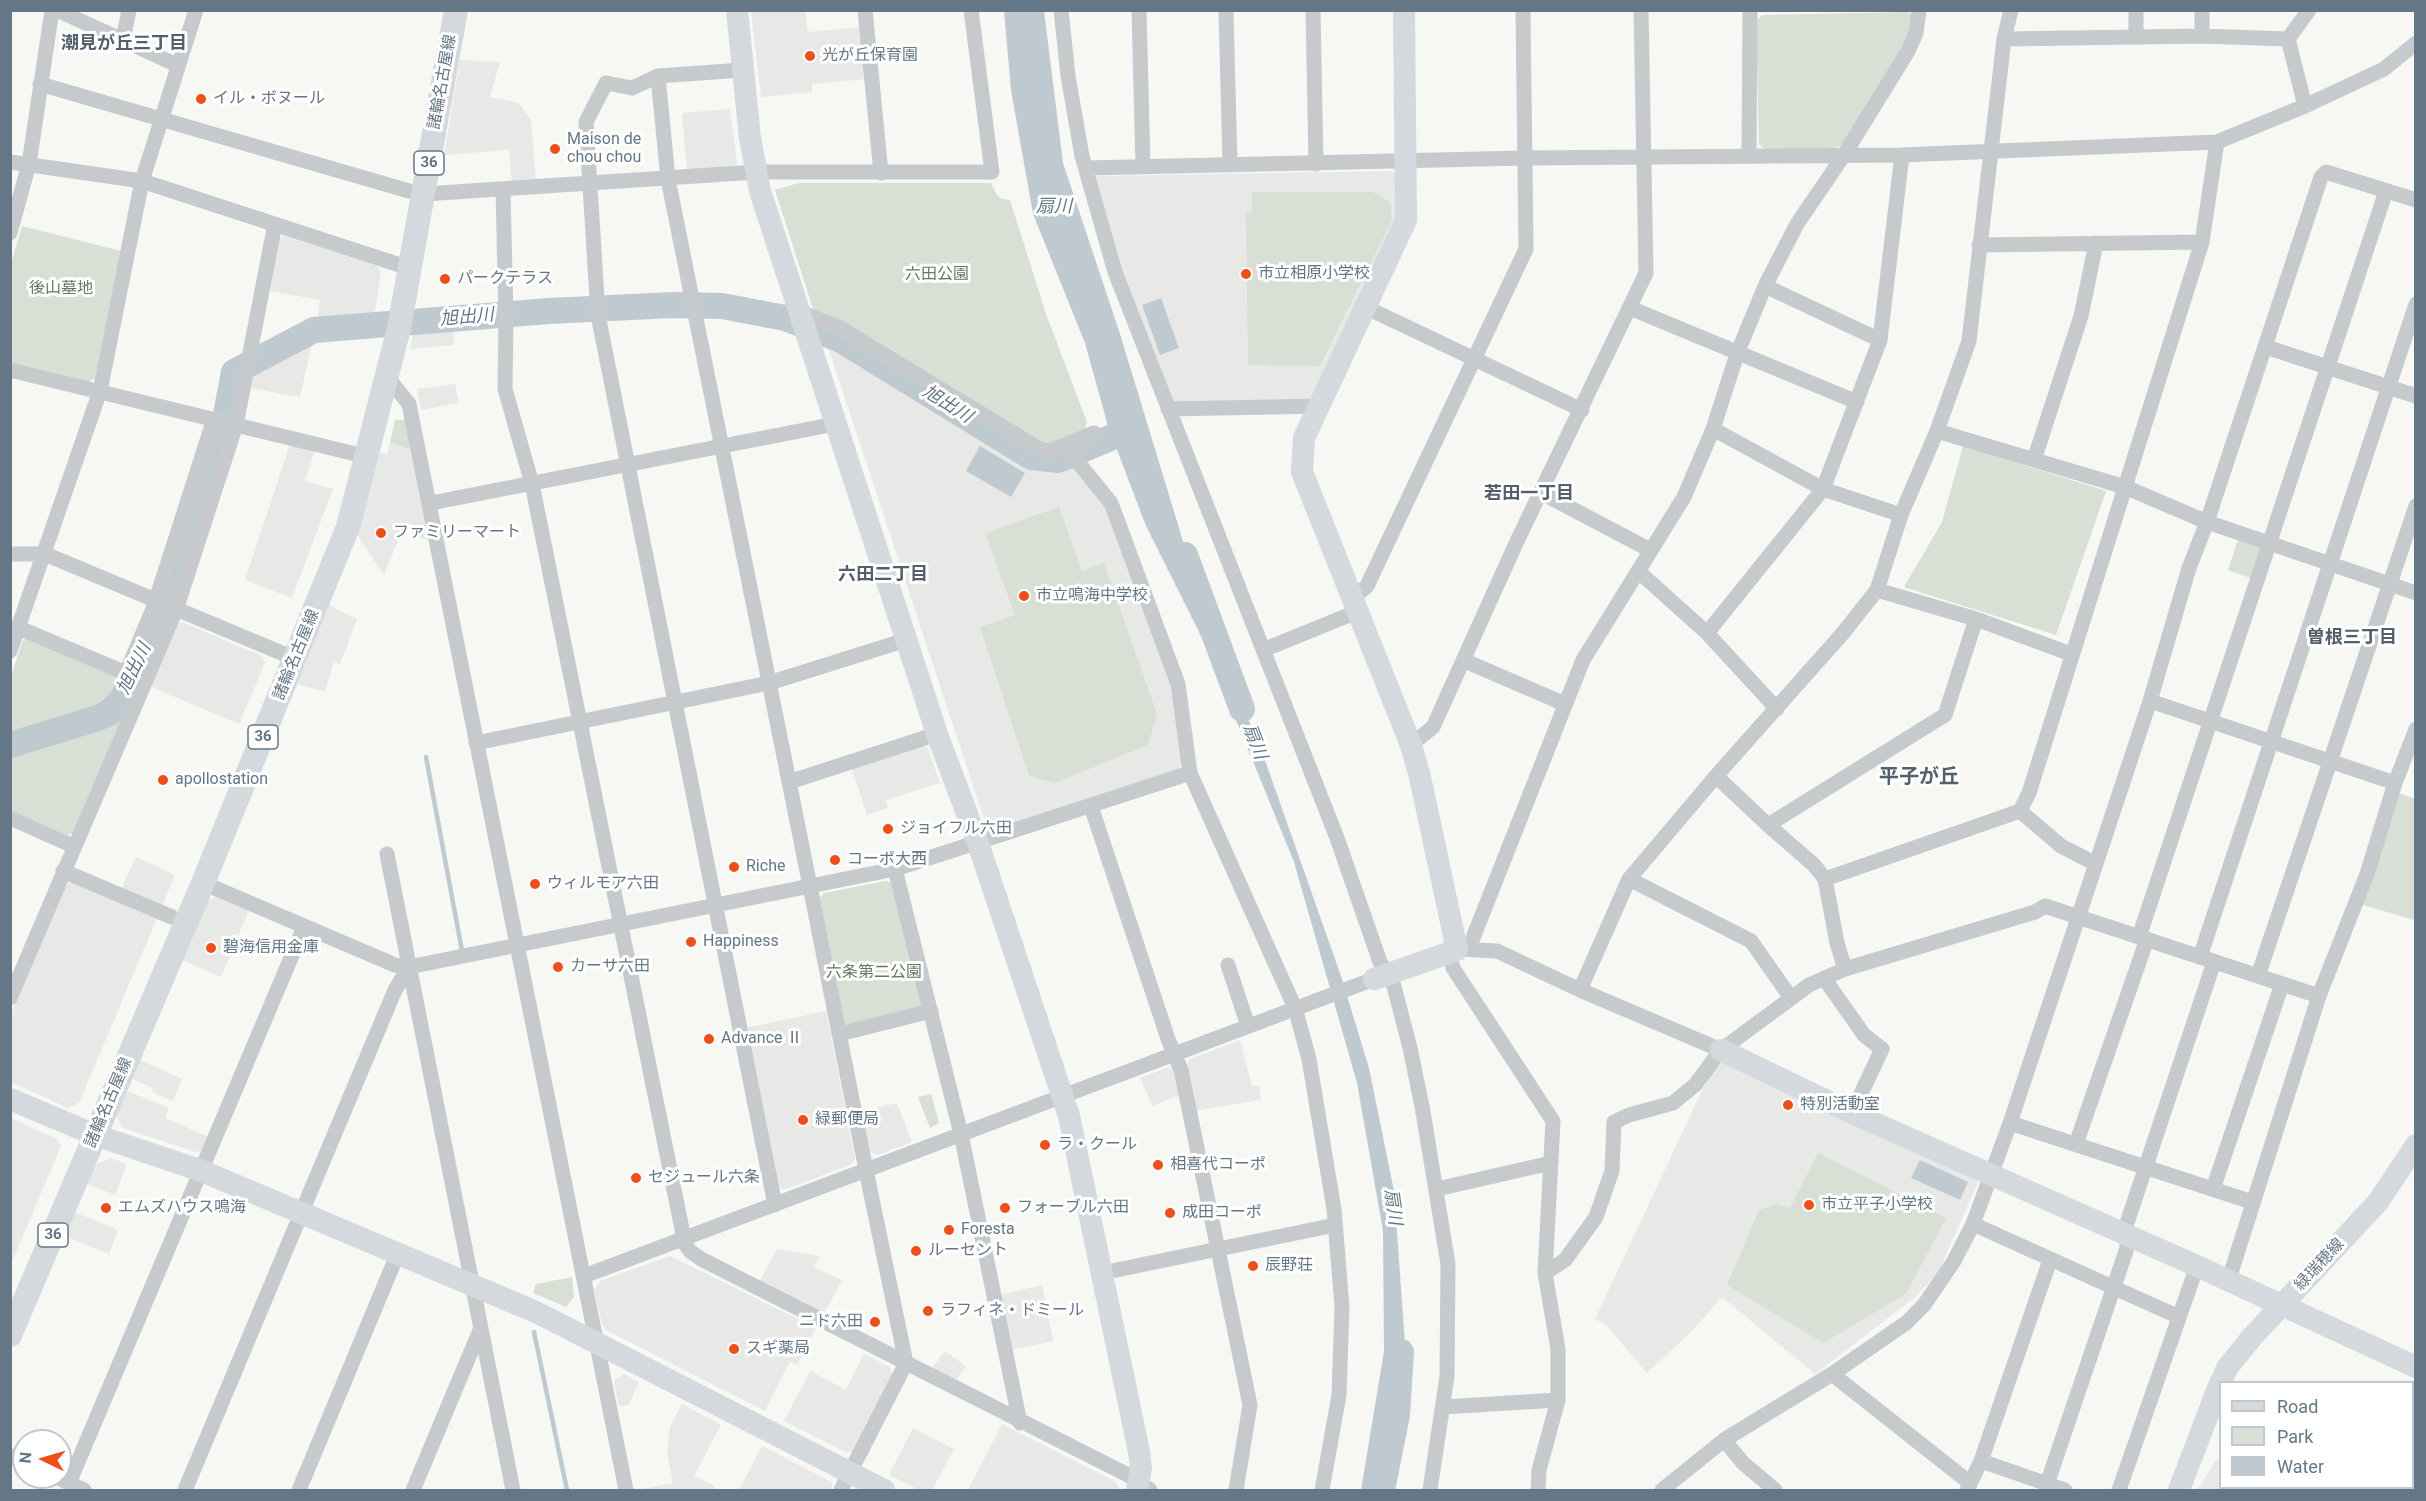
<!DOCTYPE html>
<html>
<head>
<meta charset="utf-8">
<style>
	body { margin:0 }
	#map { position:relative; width:2426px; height:1501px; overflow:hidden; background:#f7f7f3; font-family:Roboto,sans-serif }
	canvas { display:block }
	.frame { position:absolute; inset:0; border:12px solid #637787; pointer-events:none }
	.legend { position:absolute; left:2219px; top:1381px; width:195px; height:108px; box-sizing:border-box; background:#fff; border:2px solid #c1c9cf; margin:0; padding:8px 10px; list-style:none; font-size:18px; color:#637787 }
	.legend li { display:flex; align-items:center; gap:12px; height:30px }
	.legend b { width:30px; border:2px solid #c1c9cf }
	.north { position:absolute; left:12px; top:1429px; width:60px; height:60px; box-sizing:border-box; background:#fff; border:2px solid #c1c9cf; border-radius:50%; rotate:275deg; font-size:16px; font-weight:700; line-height:24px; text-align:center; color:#637787 }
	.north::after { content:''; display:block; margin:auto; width:21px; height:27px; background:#f34d17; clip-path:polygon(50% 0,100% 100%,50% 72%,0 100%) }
</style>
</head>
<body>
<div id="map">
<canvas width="2426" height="1501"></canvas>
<div class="frame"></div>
<ul class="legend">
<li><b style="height:8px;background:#d4d9dd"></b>Road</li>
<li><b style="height:16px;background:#d8dfd4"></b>Park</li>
<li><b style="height:16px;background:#bfcad0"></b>Water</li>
</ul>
<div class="north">N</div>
</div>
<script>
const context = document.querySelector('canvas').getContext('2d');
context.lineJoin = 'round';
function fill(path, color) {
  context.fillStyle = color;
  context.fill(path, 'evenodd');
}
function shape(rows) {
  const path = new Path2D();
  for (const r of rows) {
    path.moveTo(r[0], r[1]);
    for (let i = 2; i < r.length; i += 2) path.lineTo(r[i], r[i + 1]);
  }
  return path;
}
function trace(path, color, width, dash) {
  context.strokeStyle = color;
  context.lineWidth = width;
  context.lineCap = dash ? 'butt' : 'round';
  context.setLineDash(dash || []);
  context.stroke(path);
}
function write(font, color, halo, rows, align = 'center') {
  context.font = font + ' Roboto,"Noto Sans JP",sans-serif';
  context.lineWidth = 6;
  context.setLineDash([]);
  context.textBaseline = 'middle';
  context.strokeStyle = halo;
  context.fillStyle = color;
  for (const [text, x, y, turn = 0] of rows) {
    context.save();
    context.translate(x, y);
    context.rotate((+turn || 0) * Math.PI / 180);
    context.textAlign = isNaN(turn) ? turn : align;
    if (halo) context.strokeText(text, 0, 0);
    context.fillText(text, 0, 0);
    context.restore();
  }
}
fill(shape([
	[751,11,805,11,808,32,860,27,866,79,812,84,812,92,761,97],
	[460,60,500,62,490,97,519,103,531,120,536,182,512,184,509,150,444,155],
	[730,109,737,163,733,168,687,171,682,113],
	[1392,171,1397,177,1397,219,1315,395,1308,400,1173,402,1133,306,1094,183,1097,176],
	[285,236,377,266,381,272,374,316,317,322,320,300,269,291,278,240],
	[453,327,454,345,410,349,414,330],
	[313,338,300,397,250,388,255,369],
	[825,338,842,346,1021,459,1049,466,1070,462,1105,507,1171,686,1182,759,1179,769,994,830,986,825],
	[455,384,459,403,421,410,417,389],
	[390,443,414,449,432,541,418,537,421,527,405,523,384,575,356,533,379,452,387,454],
	[290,444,315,450,305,481,333,489,292,598,245,580],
	[329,605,357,619,340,664,334,662,325,692,297,684],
	[182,622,262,656,265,663,239,724,149,686,175,625],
	[922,745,928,748,940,783,886,800,888,808,867,815,852,769],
	[136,857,175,875,162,906,121,889],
	[73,882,157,918,79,1103,68,1108,11,1082,11,1014,65,884],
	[216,897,249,910,221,977,182,960,206,901],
	[826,1011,855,1159,852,1164,784,1190,778,1187,745,1028],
	[1240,1040,1252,1086,1259,1086,1261,1100,1195,1111,1187,1065,1190,1059],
	[140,1060,182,1079,173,1101,152,1092,153,1088,132,1079],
	[1723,1061,1976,1176,1978,1182,1938,1273,1914,1298,1815,1374,1722,1297,1692,1331,1647,1373,1605,1324,1595,1319,1707,1080],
	[1168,1067,1175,1072,1180,1095,1152,1106,1140,1078],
	[127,1091,169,1108,165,1118,211,1138,205,1150,196,1152,122,1128,116,1116],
	[897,1103,912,1142,878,1155,870,1152,862,1111],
	[11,1118,57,1139,61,1146,11,1264],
	[110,1158,127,1164,115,1195,87,1184,96,1164],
	[75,1212,118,1230,109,1254,65,1236],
	[777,1249,820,1256,814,1267,842,1280,824,1314,760,1281],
	[670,1256,816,1328,797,1365,790,1361,765,1411,606,1330,602,1324,594,1290,600,1281],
	[1042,1285,1053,1341,1011,1350,1000,1295],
	[945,1351,966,1366,955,1382,931,1370],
	[864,1354,890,1367,892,1375,853,1451,846,1452,784,1421,810,1371,846,1390],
	[624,1374,639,1382,629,1405,619,1407,614,1381],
	[682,1404,721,1425,694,1476,715,1486,713,1490,637,1490,673,1483,667,1452,670,1427],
	[1002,1424,1116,1482,1120,1490,968,1490],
	[913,1428,954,1449,932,1490,919,1490,889,1475],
	[762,1446,832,1482,832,1490,739,1490],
	[2220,1459,2220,1488,2412,1488,2413,1484,2415,1485,2415,1490,2197,1490,2216,1460]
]), '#e8e9e7');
fill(shape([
	[1909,12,1915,20,1914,29,1845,144,1836,148,1765,150,1759,144,1756,20,1763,15],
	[799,183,991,183,997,195,1002,199,1010,200,1047,317,1087,422,1084,432,1064,442,1041,445,813,309,775,190],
	[1252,192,1373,192,1390,202,1392,220,1320,366,1248,365,1246,213,1252,212],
	[22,226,121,251,95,378,88,382,11,364,10,267],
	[395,420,407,420,414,450,390,443],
	[1963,446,2106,491,2056,635,1904,587,1942,522],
	[1059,507,1082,571,1104,563,1157,714,1148,745,1055,783,1029,776,980,627,1015,615,985,533],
	[2238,540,2264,548,2253,579,2228,570],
	[31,637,139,683,73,833,67,835,11,811,11,676,23,640],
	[2399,793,2415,799,2414,920,2363,905],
	[886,881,892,883,922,1004,918,1010,850,1027,844,1023,820,898,824,893],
	[931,1094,939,1123,930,1128,918,1097],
	[1818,1153,1946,1218,1906,1294,1823,1343,1727,1285,1759,1210,1776,1204,1790,1208],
	[572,1277,574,1297,566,1307,533,1293,536,1284]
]), '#d8dfd4');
fill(shape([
	[1004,11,1044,11,1063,163,1120,334,1210,630,1261,749,1341,976,1369,1068,1394,1191,1405,1343,1384,1490,1361,1490,1384,1351,1383,1231,1357,1083,1294,862,1206,646,1146,526,1108,426,1085,343,1033,214,1011,90],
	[1161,298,1179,348,1160,355,1142,305],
	[980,446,1025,473,1011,497,966,471],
	[1920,1160,1968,1182,1960,1200,1911,1178]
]), '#bfcad0');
trace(shape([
	[426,757,462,951],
	[534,1332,567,1490]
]), '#bfcad0', 4.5);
trace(shape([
	[1185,555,1242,709],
	[10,745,98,718,110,712,123,698,161,615,223,430,234,372,314,330,549,311,673,305,722,306,785,318,841,340,1031,457,1058,460,1134,428],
	[1382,1490,1397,1415,1401,1352]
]), '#bfcad0', 26);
trace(shape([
	[57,10,177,65],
	[865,10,881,173],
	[1061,10,1068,76,1082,156,1115,272,1337,838,1380,962,1394,986,1410,1048,1422,1106,1448,1264,1447,1376,1430,1490],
	[1139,10,1143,167],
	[1226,10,1230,165],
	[1313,10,1316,164],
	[2136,10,2136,37],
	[2202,10,2202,36],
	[2004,39,2202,36,2288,39],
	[2288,39,2305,106],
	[2288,39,2309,10],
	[123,40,129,10],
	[742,70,658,76,632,88,606,83,586,122,598,315,775,1205],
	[658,76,668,179,810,886,895,869,1190,773],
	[40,84,409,191],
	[1749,156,1750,10],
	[10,162,142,181,409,268],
	[1086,168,1524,158,1902,155,2217,142,2305,106,2384,69,2416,43],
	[503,190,506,319,505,389,532,484,685,1244,690,1251,701,1259,1126,1474,1150,1490],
	[424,194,756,172,992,172,971,10],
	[10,233,29,164,52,10],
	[1979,245,2202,242],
	[1765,286,1880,340],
	[1365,307,1582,410],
	[1630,308,1857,402],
	[798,311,840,328,1041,450,1050,451,1094,433],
	[2266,347,2416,396],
	[10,370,368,457],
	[383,372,409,404,626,1490],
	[1168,409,1321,406],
	[1713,429,1823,489,1901,515],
	[1937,431,2125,487,2207,522,2416,593],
	[1069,444,1076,460,1111,503,1178,684,1190,773,1295,1008,1309,1059,1334,1209,1342,1307,1339,1395,1322,1490],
	[2034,460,2081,316,2096,243],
	[1542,493,1650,550],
	[431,503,835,424],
	[10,554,45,554,296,659],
	[1638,571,1707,633,1777,709],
	[1877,590,1976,619,2071,654],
	[1354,597,1367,586,1526,249,1523,10],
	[19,628,126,673,153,609,214,419],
	[1707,633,1823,489,1880,340,1902,155],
	[1263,650,1359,611],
	[10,651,100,391,142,181,196,10],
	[1465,661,1565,704],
	[2150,701,2395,783],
	[476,743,769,683,906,640],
	[1411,745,1433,727,1518,539,1646,273,1641,10],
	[1716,776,1768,825,1814,865,1825,879,1837,943,1845,969],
	[789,782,937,734],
	[1091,806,1168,1039,1181,1070,1250,1405,1236,1490],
	[10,818,73,846],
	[1768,825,1945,715,1976,619],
	[387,854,513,1490],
	[2096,864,2061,846,2020,811,2029,793,2202,242,2217,142],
	[895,869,961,1134,1020,1423],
	[63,871,172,917],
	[1629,879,1751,941,1791,998],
	[1825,879,2020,811],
	[203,883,395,965,409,967,810,886,866,1170,584,1276],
	[2139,937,2386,191],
	[1469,948,1583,660,1684,497,1713,429,1737,354,1765,286,1797,224,1844,155,1908,51,1916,33,1919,10],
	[1460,949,1497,951,1580,990,1721,1050],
	[1449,952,1453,968,1553,1121,1545,1273,1558,1349,1558,1400,1539,1470,1538,1490],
	[2200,957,2416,304],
	[1228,965,1248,1026],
	[2258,976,2416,506],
	[1824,978,1864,1035,1882,1049,1852,1113],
	[1580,990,1629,879,1716,776,1843,633,1877,590,1901,515,1937,431,1969,341,2004,39,2011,10],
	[10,998,176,610,236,425,275,224],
	[839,1034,931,1011],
	[2010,1123,2252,1202],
	[2076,1144,2147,939],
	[1437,1189,1551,1163],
	[2213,1189,2282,984],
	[1973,1224,2179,1317],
	[1102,1273,1335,1225],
	[1545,1273,1565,1260,1596,1217,1612,1171,1614,1122,1629,1115,1673,1103,1695,1085,1721,1050,1809,985,1845,969,2035,912,2045,906,2319,996],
	[2228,1282,2319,996,2367,874,2395,783,2416,729],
	[1832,1374,1970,1483],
	[1443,1407,1558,1400],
	[1724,1440,1743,1463,1775,1490],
	[10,1456,24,1462],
	[1981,1461,2065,1490],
	[56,1477,84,1490],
	[69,1483,304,927],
	[2047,1484,2127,1248,2126,1226,2214,962],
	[185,1490,395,990,409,967],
	[299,1490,398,1253],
	[413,1490,481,1328],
	[841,1490,906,1363,866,1170,1374,979],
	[1662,1490,1724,1440,1832,1374,1906,1323,1924,1305,1954,1261,1973,1224,2010,1123,2150,701,2189,568,2207,522,2321,177,2326,172,2416,200],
	[1967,1490,1981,1461,2050,1260],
	[2119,1490,2197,1266]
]), '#c6cacd', 15);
trace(shape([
	[737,10,750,138,760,191,937,734,978,843,1069,1116,1139,1452,1141,1468,1137,1490],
	[1374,979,1457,950,1420,777,1411,745,1302,472,1304,438,1406,220,1404,10],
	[1721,1050,1852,1113,2197,1266,2416,1367],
	[10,1099,95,1135,202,1171,536,1312,884,1490],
	[2221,1382,2227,1368,2252,1337,2378,1202,2416,1145],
	[2179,1490,2220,1383]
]), '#d4d9dd', 22);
trace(shape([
	[10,1335,203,883,348,527,399,328,456,10]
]), '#d4d9dd', 24);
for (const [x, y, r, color] of [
	[810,56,6,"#f34d17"],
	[201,99,6,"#f34d17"],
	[555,149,6,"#f34d17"],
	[1246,274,6,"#f34d17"],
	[445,279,6,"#f34d17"],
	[381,533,6,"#f34d17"],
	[1024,596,6,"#f34d17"],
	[163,780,6,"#f34d17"],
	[888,829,6,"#f34d17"],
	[835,860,6,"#f34d17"],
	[734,867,6,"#f34d17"],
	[535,884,6,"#f34d17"],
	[691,942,6,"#f34d17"],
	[211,948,6,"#f34d17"],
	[558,967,6,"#f34d17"],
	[709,1039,6,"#f34d17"],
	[1788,1105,6,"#f34d17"],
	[803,1120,6,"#f34d17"],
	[1045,1145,6,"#f34d17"],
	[1158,1165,6,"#f34d17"],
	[636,1178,6,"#f34d17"],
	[1809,1205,6,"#f34d17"],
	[106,1208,6,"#f34d17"],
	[1005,1208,6,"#f34d17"],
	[1170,1213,6,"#f34d17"],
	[949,1230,6,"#f34d17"],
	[916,1251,6,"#f34d17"],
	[1253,1266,6,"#f34d17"],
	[928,1311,6,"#f34d17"],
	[875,1322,6,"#f34d17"],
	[734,1349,6,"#f34d17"]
]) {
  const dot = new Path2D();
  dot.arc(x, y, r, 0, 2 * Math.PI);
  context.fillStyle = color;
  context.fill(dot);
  trace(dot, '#fff', 2);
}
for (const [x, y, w] of [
	[429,163,30],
	[263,737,30],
	[53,1235,30]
]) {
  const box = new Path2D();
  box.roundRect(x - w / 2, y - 12, w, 24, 4.5);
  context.fillStyle = '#fff';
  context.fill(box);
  trace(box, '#637787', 1.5);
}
write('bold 15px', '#637787', null, [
	["36",429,163],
	["36",263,737],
	["36",53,1235]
]);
write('16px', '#637787', '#fff', [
	["光が丘保育園",822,56],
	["イル・ボヌール",213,99],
	["Maison de",567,140],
	["chou chou",567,158],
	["市立相原小学校",1258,274],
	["パークテラス",457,279],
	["ファミリーマート",393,533],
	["市立鳴海中学校",1036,596],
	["apollostation",175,780],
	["ジョイフル六田",900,829],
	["コーポ大西",847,860],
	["Riche",746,867],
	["ウィルモア六田",547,884],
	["Happiness",703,942],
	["碧海信用金庫",223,948],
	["カーサ六田",570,967],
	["Advance Ⅱ",721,1039],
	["特別活動室",1800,1105],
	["緑郵便局",815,1120],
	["ラ・クール",1057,1145],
	["相喜代コーポ",1170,1165],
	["セジュール六条",648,1178],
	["市立平子小学校",1821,1205],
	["エムズハウス鳴海",118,1208],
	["フォーブル六田",1017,1208],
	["成田コーポ",1182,1213],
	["Foresta",961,1230],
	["ルーセント",928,1251],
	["辰野荘",1265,1266],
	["ラフィネ・ドミール",940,1311],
	["ニド六田",863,1322,"right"],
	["スギ薬局",746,1349]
], 'left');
write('16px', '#637787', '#fff', [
	["諸輪名古屋線",443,82,-80],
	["諸輪名古屋線",297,655,-68],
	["諸輪名古屋線",109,1103,-67],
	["緑瑞穂線",2320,1265,-47]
]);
write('16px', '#64795f', '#fff', [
	["六田公園",937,275],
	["後山墓地",61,289],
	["六条第二公園",874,973]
]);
write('bold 18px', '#52606b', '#fff', [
	["潮見が丘三丁目",124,44],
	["若田一丁目",1529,494],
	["六田二丁目",883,575],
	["曽根三丁目",2352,638]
]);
write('italic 18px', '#5f7983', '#fff', [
	["扇川",1054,207],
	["旭出川",467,318,-5],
	["旭出川",947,405,32],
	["旭出川",135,669,-64],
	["扇川",1254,742,69],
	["扇川",1392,1207,82]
]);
write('bold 20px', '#52606b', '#fff', [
	["平子が丘",1919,778]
]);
</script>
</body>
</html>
